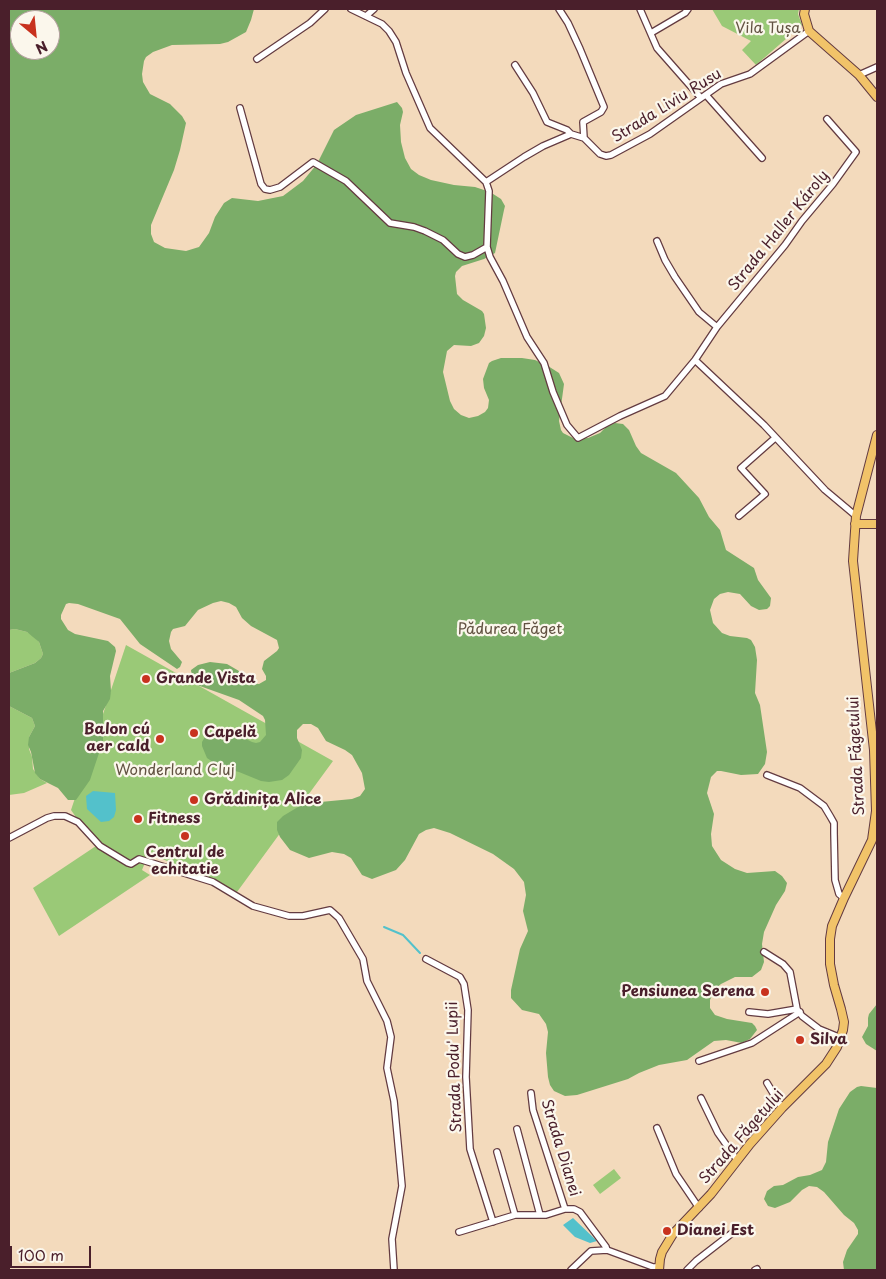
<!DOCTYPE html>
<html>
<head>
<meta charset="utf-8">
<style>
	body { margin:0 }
	#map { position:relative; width:886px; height:1279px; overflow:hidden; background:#f3dabc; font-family:"Playpen Sans",sans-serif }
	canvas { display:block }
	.frame { position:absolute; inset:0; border:10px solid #4a1f2b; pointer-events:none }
	.north { position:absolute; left:10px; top:10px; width:50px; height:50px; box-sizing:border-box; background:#fbf7ec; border:1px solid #b4a19f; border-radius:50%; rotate:152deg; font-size:14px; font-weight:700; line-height:20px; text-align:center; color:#4a1f2b }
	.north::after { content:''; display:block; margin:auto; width:18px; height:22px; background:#c8321e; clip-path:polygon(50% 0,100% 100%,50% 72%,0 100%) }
	.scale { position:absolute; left:10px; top:1246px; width:81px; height:22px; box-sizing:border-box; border:2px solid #4a1f2b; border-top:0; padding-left:6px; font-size:15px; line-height:18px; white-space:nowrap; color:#4a1f2b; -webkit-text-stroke:4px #fbf7ec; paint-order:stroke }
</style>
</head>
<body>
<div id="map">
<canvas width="886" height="1279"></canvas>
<div class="frame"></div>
<div class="north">N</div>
<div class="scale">100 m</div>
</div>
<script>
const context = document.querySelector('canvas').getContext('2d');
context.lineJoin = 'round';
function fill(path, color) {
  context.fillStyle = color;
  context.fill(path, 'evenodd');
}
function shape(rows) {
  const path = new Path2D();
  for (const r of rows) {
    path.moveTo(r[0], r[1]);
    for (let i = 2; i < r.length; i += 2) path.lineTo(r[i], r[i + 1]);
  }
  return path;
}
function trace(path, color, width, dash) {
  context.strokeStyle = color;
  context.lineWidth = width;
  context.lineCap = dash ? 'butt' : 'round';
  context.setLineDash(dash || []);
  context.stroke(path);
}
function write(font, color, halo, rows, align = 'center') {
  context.font = font + ' "Playpen Sans",sans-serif';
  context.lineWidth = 4.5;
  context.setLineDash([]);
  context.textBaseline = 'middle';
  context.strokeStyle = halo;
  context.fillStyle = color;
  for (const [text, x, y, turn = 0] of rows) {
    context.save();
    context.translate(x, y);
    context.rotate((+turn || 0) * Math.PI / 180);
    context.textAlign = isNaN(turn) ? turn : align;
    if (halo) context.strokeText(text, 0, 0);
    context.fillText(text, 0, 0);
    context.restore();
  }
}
fill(shape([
	[712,9,799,9,798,14,802,25,756,65,742,50,751,41,722,26],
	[15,629,27,632,34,636,39,642,43,654,41,658,35,663,9,673,9,630],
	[126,645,333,761,237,892,149,853,142,870,150,875,59,936,33,888,96,846,71,810],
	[9,706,32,718,35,726,29,737,29,749,32,757,33,769,40,779,47,783,24,793,9,795],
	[614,1169,621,1178,600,1194,593,1185]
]), '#9ac977');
fill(shape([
	[9,9,254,9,251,20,246,32,228,42,220,44,172,45,153,52,146,57,144,61,142,74,143,82,150,94,170,104,182,116,186,123,180,150,174,170,151,225,151,234,154,242,165,248,186,251,199,247,209,233,215,217,224,203,232,198,258,201,283,196,303,181,317,164,334,130,356,115,397,102,402,108,403,112,400,125,401,142,405,158,411,169,419,175,431,180,454,185,475,187,490,192,501,199,505,206,504,210,495,253,484,259,462,266,456,272,455,276,457,294,463,300,482,311,484,314,486,328,484,336,479,343,471,346,454,345,447,351,443,372,450,401,454,409,461,415,469,418,478,416,485,412,488,408,489,400,484,388,483,379,489,363,492,361,501,358,522,358,535,360,548,366,559,373,564,384,559,421,561,430,563,433,575,439,588,438,600,433,606,427,615,423,623,424,629,430,636,446,641,453,676,473,699,498,709,517,720,530,726,550,754,568,758,580,771,598,770,606,767,609,759,610,751,606,740,594,728,592,720,594,714,599,710,610,713,623,722,633,730,636,747,638,751,640,755,647,757,660,755,693,760,705,767,752,765,764,758,774,741,775,721,771,717,771,711,777,707,793,714,814,711,834,712,846,721,860,735,869,747,873,775,871,782,876,787,883,785,891,776,905,764,932,762,944,764,962,761,970,752,977,735,977,721,984,715,989,710,1000,710,1008,715,1015,727,1019,752,1023,755,1026,757,1030,750,1039,742,1043,726,1040,714,1041,687,1060,659,1065,639,1073,628,1079,577,1095,565,1096,554,1091,550,1085,548,1077,546,1053,548,1032,546,1024,539,1014,522,1010,511,998,511,990,520,949,528,931,523,911,526,895,524,882,514,869,493,854,450,833,434,828,426,830,419,834,405,860,396,870,372,879,362,875,351,858,344,854,332,852,309,858,290,850,280,837,277,830,277,822,283,816,298,807,310,803,352,799,360,796,365,789,362,773,352,755,345,750,326,741,318,728,311,724,303,724,297,730,297,738,302,750,301,758,289,775,282,780,269,782,261,781,239,772,220,767,207,758,202,746,202,742,206,735,214,730,222,729,230,731,252,742,256,743,260,742,266,735,265,720,263,716,239,700,197,685,192,678,191,670,198,665,210,662,227,664,239,671,244,678,250,683,259,684,266,680,266,676,262,669,264,661,277,651,279,648,277,640,251,626,242,618,236,607,229,603,221,601,213,603,198,610,185,626,173,629,171,632,169,641,171,649,182,662,180,667,177,669,140,644,120,619,78,604,69,603,66,604,61,615,61,619,68,630,75,634,108,641,115,647,116,651,110,676,111,691,110,699,103,711,103,741,90,780,76,800,68,800,58,788,40,779,35,773,31,752,28,745,29,737,35,726,32,718,9,706,9,673,35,663,41,658,43,654,39,642,27,632,15,629,9,630],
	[20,20,50,20,50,50,20,50],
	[877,1004,877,1051,866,1044,862,1037,868,1026,868,1018,869,1014],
	[861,1086,877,1088,877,1270,844,1270,843,1262,847,1250,858,1234,858,1230,854,1223,844,1215,824,1192,817,1187,809,1186,802,1190,790,1202,775,1208,768,1206,764,1199,767,1191,774,1186,783,1185,798,1177,810,1175,822,1170,826,1162,828,1142,839,1109,850,1092,857,1087]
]), '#7bad68');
fill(shape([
	[93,791,115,793,116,810,114,817,109,821,101,822,87,809,86,796],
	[573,1218,597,1241,590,1243,575,1237,563,1225]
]), '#53c1cb');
trace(shape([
	[384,927,403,935,420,953]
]), '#53c1cb', 2);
const minor = shape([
	[351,9,382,24,389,31,396,42,406,73,430,128,486,182,489,191,487,247,490,257,503,281,527,337,544,363,553,392,567,425,578,438,620,416,665,396,695,360,717,327,785,245,802,221,833,184,856,152,827,119],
	[559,9,568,23,580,49,604,107,601,112,583,122,584,138],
	[640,9,657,48,701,98],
	[366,16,374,9],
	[651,33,685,13,688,9],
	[257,59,310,23,325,9],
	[515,65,533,93,547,122,567,130,571,134],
	[859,75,877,67],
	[706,95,762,158],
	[240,108,261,184,265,189,270,190,280,187,313,162,346,181,390,223,414,227,425,231,443,240,458,254,465,257,473,255,487,247],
	[486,182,524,157,543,146,571,134,584,138,600,154,606,156,611,155,650,134,721,84,750,74,809,31],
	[657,241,665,260,675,277,699,312,717,327],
	[695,360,764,425,825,490,856,516],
	[739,516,765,494,741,468,775,438],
	[767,775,800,788,824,806,830,816,834,823,834,833,835,880,839,894,844,898],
	[9,838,47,818,54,816,65,816,78,822,100,846,128,863,131,864,139,859,213,882,253,906,289,916,303,916,330,910,339,918,363,959,367,981,387,1021,391,1037,387,1068,394,1101,402,1186,392,1239,394,1270],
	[764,952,783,964,790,972,797,1009,802,1016,819,1029,841,1038],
	[426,959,460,977,464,984,468,1010,466,1077,470,1149,493,1222],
	[749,1012,768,1014,797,1009],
	[699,1061,752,1043,800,1012],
	[767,1083,782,1108],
	[531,1093,533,1110,565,1209],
	[701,1098,718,1133,737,1160],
	[657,1128,676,1174,699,1208],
	[517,1129,540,1215],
	[497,1152,515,1215],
	[459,1232,515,1215,546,1215,565,1209,574,1209,580,1212,606,1247,607,1250],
	[571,1270,591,1251,607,1250,653,1267,659,1267],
	[687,1270,696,1261,736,1230],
	[755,1270,757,1269]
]);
const major = shape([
	[805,9,804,14,809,31,859,75,877,97],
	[855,524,877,524],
	[659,1270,660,1259,662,1252,673,1234,711,1194,750,1144,782,1108,826,1064,837,1047,843,1030,844,1022,841,1009,834,985,830,964,830,939,832,926,844,898,872,840,876,811,874,750,853,561,856,516,877,435]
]);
trace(minor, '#633b41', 8);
trace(major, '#633b41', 10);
trace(minor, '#fff', 5.5);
trace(major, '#f1c369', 8);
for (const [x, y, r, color] of [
	[146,679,5,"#c8321e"],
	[194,733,5,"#c8321e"],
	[160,739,5,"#c8321e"],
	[194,800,5,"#c8321e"],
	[138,819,5,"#c8321e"],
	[185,836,5,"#c8321e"],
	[765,992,5,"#c8321e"],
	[800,1040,5,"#c8321e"],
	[667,1231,5,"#c8321e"]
]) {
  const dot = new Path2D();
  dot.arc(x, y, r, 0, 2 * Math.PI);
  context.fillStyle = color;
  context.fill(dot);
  trace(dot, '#fbf7ec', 2);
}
write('15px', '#625242', '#fbf7ec', [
	["Vila Tușa",768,29],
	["Pădurea Făget",510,630],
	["Wonderland Cluj",175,771]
]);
write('15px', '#4a1f2b', '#fbf7ec', [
	["Strada Liviu Rusu",667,106,-32],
	["Strada Haller Károly",779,231,-51],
	["Strada Făgetului",857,756,-93],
	["Strada Podu' Lupii",455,1067,-92],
	["Strada Făgetului",742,1137,-49],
	["Strada Dianei",560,1148,73]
]);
write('bold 15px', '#4a1f2b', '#fbf7ec', [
	["Grande Vista",156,679],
	["Balon cú",150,730,"right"],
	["aer cald",150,747,"right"],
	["Capelă",204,733],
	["Grădinița Alice",204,800],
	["Fitness",148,819],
	["Centrul de",185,853,"center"],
	["echitatie",185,870,"center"],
	["Pensiunea Serena",755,992,"right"],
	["Silva",810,1040],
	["Dianei Est",677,1231]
], 'left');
</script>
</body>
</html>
